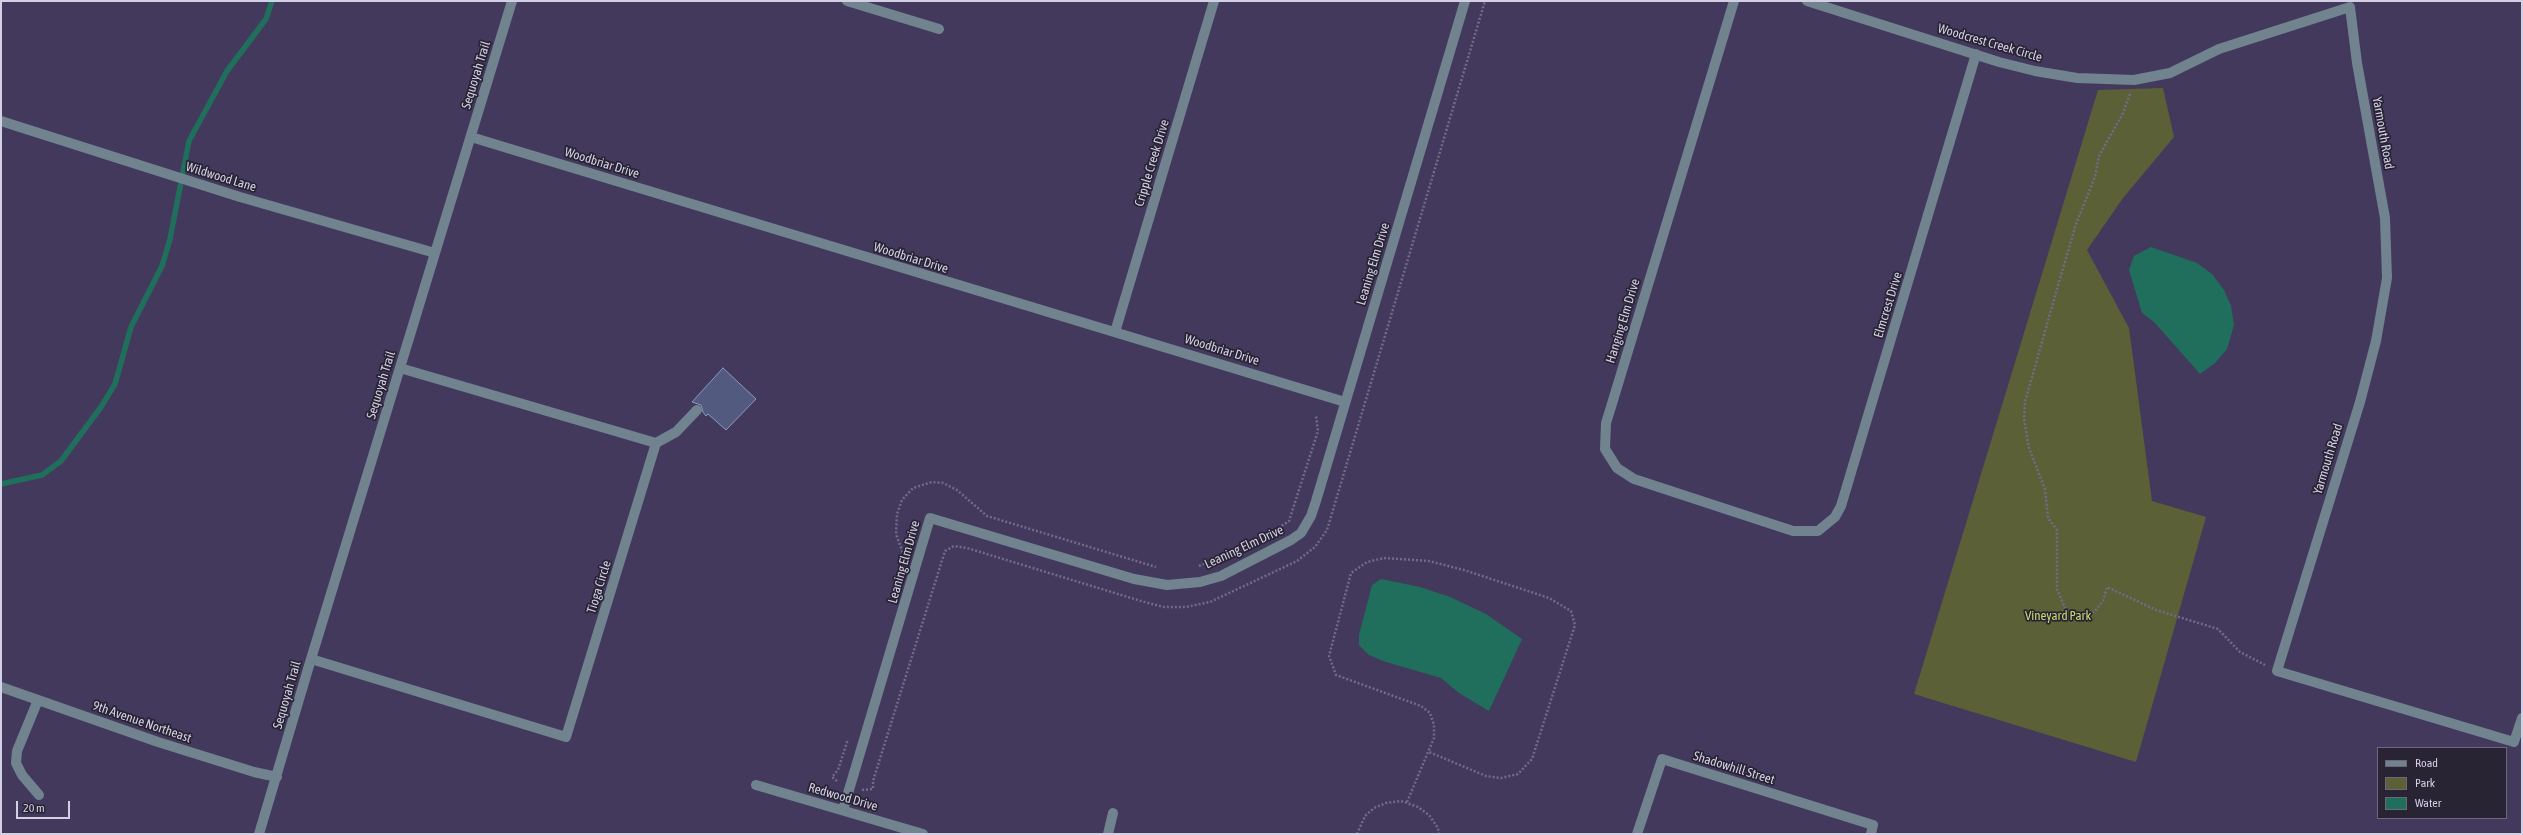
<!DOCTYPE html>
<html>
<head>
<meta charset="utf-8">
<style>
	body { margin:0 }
	#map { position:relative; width:2523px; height:835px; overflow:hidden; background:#42395d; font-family:"Asap Condensed",sans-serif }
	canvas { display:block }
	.frame { position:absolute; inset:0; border:2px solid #d3cfe5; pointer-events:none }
	.legend { position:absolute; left:2377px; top:747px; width:130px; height:72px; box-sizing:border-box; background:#282434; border:1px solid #6c687b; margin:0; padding:5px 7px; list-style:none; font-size:12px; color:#d3cfe5 }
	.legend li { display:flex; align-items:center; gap:8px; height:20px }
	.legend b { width:20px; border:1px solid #6c687b }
	.scale { position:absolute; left:16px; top:801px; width:54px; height:18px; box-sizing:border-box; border:2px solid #d3cfe5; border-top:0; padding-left:5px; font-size:12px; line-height:14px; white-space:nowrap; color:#d3cfe5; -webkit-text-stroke:3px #282434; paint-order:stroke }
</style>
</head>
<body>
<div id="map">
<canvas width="2523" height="835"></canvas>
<div class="frame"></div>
<ul class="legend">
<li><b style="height:5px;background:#70838e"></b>Road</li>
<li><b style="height:11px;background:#5b6037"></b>Park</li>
<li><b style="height:11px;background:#206f5d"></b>Water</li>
</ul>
<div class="scale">20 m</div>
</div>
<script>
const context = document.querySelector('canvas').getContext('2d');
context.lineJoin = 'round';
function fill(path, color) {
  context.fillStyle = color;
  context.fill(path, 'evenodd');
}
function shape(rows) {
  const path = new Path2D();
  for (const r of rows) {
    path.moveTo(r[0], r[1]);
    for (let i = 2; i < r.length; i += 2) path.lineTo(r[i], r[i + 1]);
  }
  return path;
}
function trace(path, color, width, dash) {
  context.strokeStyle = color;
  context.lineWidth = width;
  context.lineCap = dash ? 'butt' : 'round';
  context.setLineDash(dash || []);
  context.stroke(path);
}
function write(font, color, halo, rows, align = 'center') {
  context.font = font + ' "Asap Condensed",sans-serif';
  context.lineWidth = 3.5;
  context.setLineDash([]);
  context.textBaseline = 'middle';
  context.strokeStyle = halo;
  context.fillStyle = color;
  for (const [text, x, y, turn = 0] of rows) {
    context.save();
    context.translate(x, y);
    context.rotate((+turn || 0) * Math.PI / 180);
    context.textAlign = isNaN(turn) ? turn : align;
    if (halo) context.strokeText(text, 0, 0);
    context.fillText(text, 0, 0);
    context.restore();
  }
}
fill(shape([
	[2163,88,2174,137,2123,198,2087,250,2129,328,2152,501,2206,517,2136,762,1914,694,2098,90]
]), '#5b6037');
fill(shape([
	[2151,247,2197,263,2212,274,2224,290,2231,306,2234,325,2227,349,2215,363,2200,374,2155,323,2142,313,2129,270,2134,256],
	[1381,579,1420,587,1450,597,1486,614,1522,639,1489,711,1459,693,1441,678,1386,662,1369,655,1359,645,1359,635,1372,585]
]), '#206f5d');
trace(shape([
	[1,484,42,475,61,461,101,407,115,384,131,327,162,266,170,239,189,141,227,71,266,19,272,1]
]), '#206f5d', 5.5);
const building = shape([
	[723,368,756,399,726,430,708,414,706,416,703,412,701,405,692,402,723,368]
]);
fill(building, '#525a80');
trace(building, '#8d97c0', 1);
trace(shape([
	[2130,94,2123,113,2099,156,2095,177,2076,224,2059,282,2025,402,2024,419,2029,448,2045,489,2048,518,2057,530,2057,589,2065,608,2073,616,2085,616,2095,611,2103,601,2107,587,2156,610,2218,629,2240,652,2265,665],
	[904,556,896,534,897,514,902,500,913,488,932,482,943,483,957,490,987,516,1156,567],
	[1199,566,1271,533,1289,521,1318,431,1316,416],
	[837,781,832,777,838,770,848,739],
	[862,790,873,789,873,781,945,551,954,546,967,548,1141,601,1164,607,1186,607,1210,602,1297,561,1315,547,1327,530,1485,1],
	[1407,802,1434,738,1434,725,1430,713,1421,706,1336,675,1329,656,1351,573,1367,562,1384,558,1429,561,1464,570,1549,598,1571,611,1575,625,1532,759,1518,774,1501,778,1486,776,1429,752],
	[1357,834,1365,816,1374,808,1386,803,1401,801,1418,807,1429,815,1438,828,1439,834]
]), '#726b8a', 2.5, [2, 2]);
trace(shape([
	[847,1,939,29],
	[1734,1,1611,407,1606,423,1605,449,1617,468,1634,479,1793,531,1818,531,1835,517,1841,506,1976,54],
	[1807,1,1999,62,2035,71,2077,78,2134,80,2170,73,2219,49,2350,7,2357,63,2385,218,2387,278,2376,341,2360,402,2277,671,2514,742,2522,718],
	[1,121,240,197,435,253],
	[471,137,1345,402],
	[1115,332,1214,1],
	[656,443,676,432,697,410],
	[311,659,566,737,656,443,400,368],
	[1,687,158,742,254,772,277,777],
	[38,700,17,751,16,763,22,775,39,795],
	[756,785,923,834],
	[843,810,930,518,1134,579,1167,585,1200,582,1221,576,1291,540,1301,533,1311,516,1316,501,1465,1],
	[259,834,311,659,512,1],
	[1108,834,1113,813],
	[1637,834,1662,759,1873,825,1871,834]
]), '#70838e', 10);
write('13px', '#d3cfe5', '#282434', [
	["Woodcrest Creek Circle",1990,43,16],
	["Sequoyah Trail",476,75,-73],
	["Yarmouth Road",2383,133,80],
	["Woodbriar Drive",602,163,17],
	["Cripple Creek Drive",1152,163,-73],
	["Wildwood Lane",221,177,17],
	["Woodbriar Drive",911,258,17],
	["Leaning Elm Drive",1373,264,-73],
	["Elmcrest Drive",1888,305,-73],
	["Hanging Elm Drive",1623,321,-73],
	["Woodbriar Drive",1222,350,17],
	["Sequoyah Trail",381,385,-73],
	["Yarmouth Road",2328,459,-73],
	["Leaning Elm Drive",1244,547,-25],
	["Leaning Elm Drive",904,562,-74],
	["Tioga Circle",599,587,-73],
	["Sequoyah Trail",287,695,-74],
	["9th Avenue Northeast",142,722,19],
	["Shadowhill Street",1734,768,17],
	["Redwood Drive",843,797,16]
]);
write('13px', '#ccd86f', '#282434', [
	["Vineyard Park",2058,616]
]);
</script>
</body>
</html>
